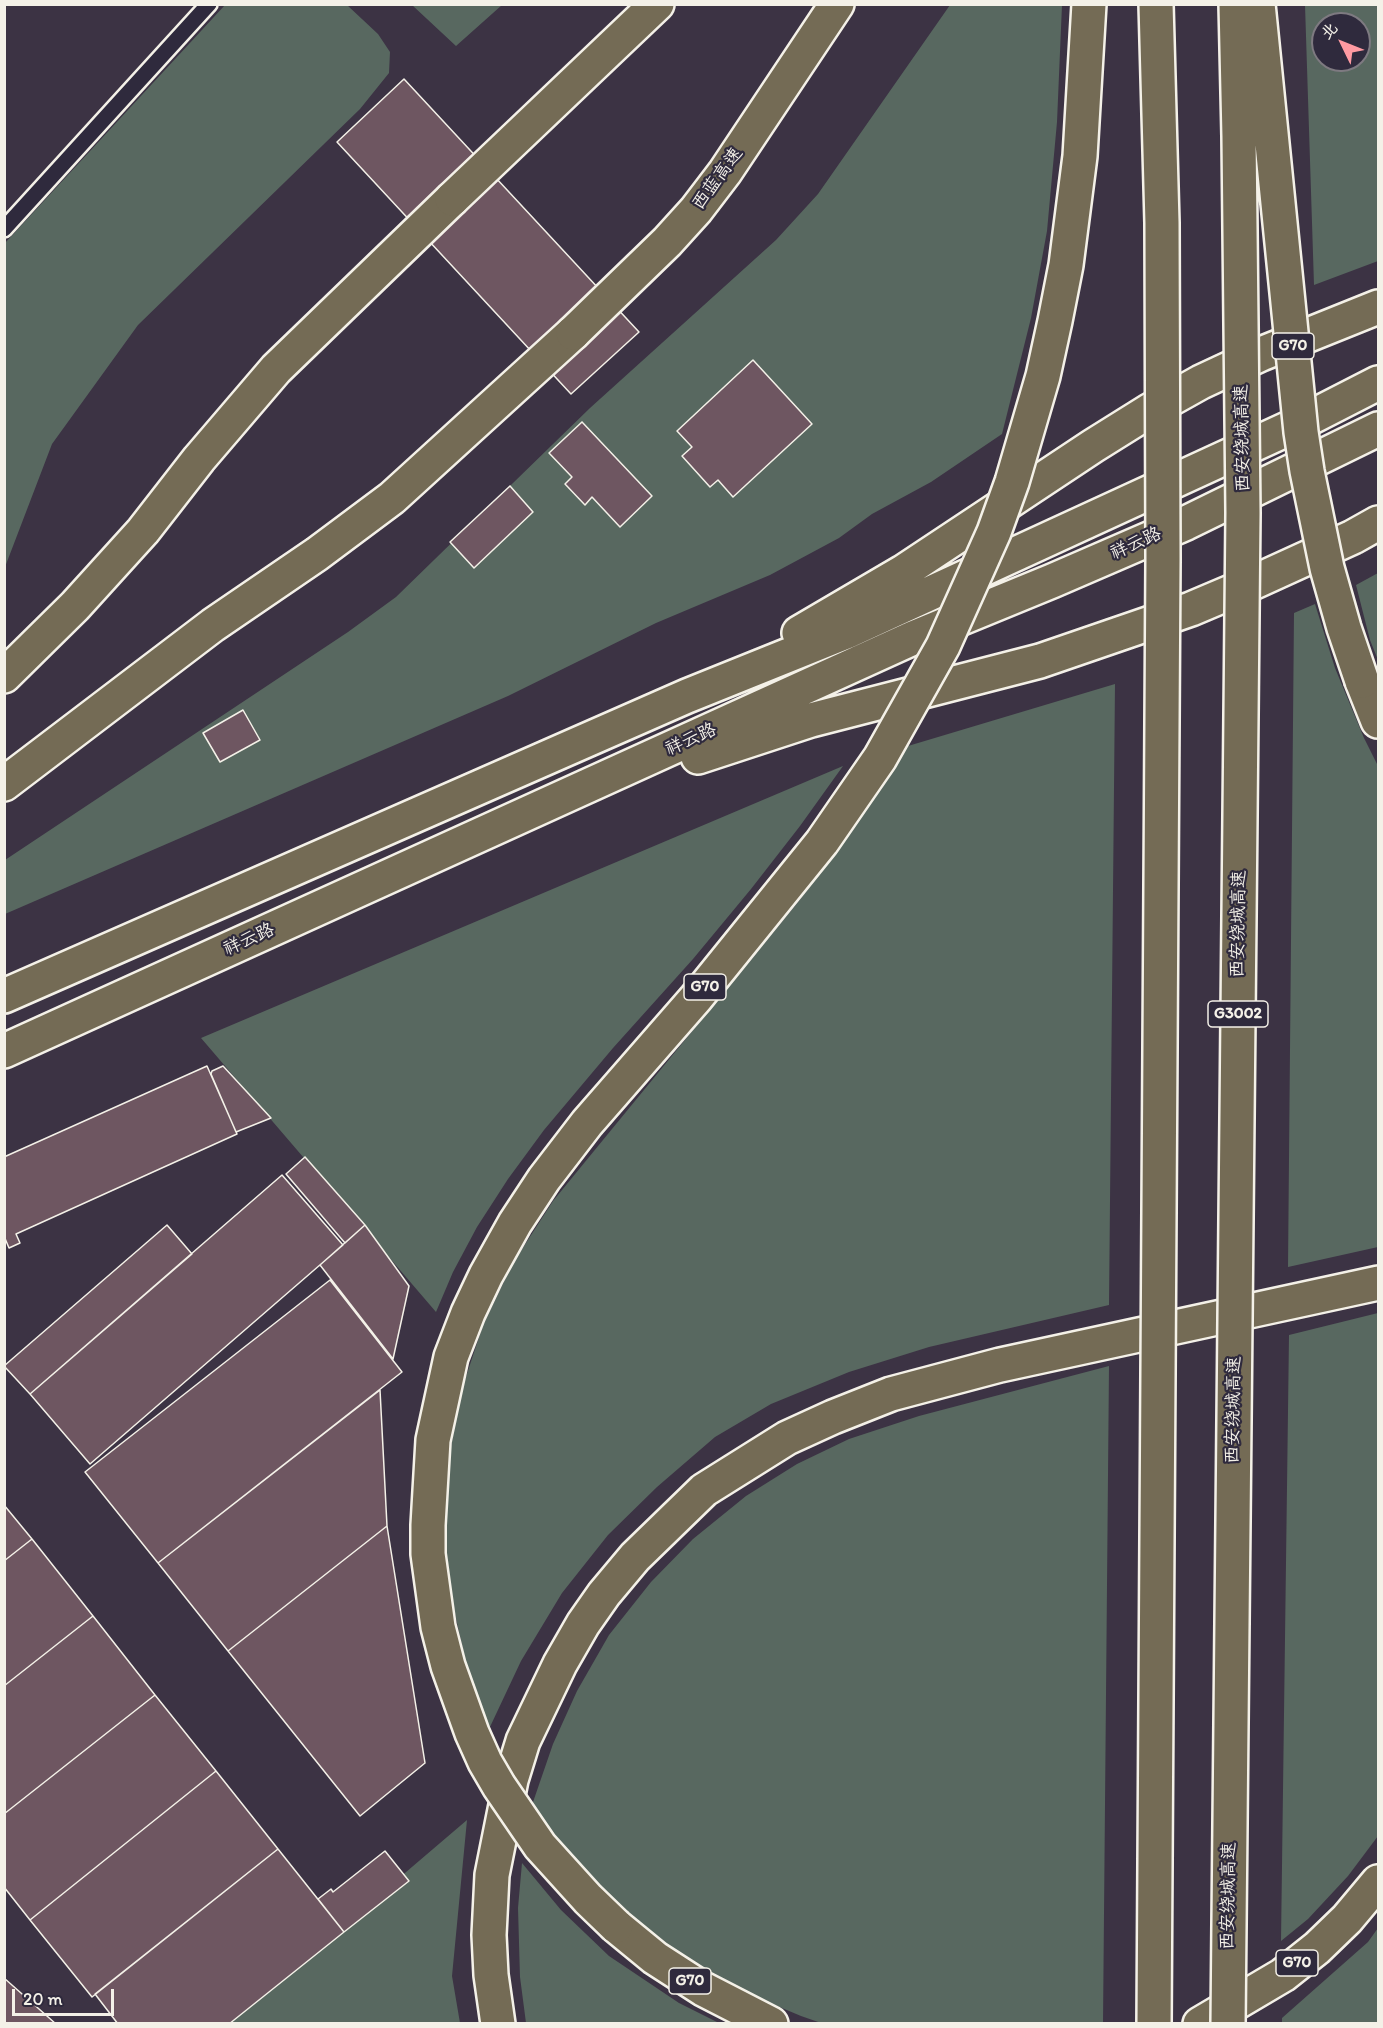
<!DOCTYPE html>
<html>
<head>
<meta charset="utf-8">
<style>
	body { margin:0 }
	#map { position:relative; width:1383px; height:2028px; overflow:hidden; background:#3c3344; font-family:Itim,"LXGW WenKai TC",sans-serif }
	canvas { display:block }
	.frame { position:absolute; inset:0; border:6px solid #f4f1e8; pointer-events:none }
	.north { position:absolute; left:1311px; top:12px; width:60px; height:60px; box-sizing:border-box; background:#2f2a3d; border:2px solid #7e7a81; border-radius:50%; rotate:313deg; font-size:16px; font-weight:700; line-height:24px; text-align:center; color:#f4f1e8 }
	.north::after { content:''; display:block; margin:auto; width:21px; height:27px; background:#ff9aa2; clip-path:polygon(50% 0,100% 100%,50% 72%,0 100%) }
	.scale { position:absolute; left:12px; top:1989px; width:102px; height:27px; box-sizing:border-box; border:3px solid #f4f1e8; border-top:0; padding-left:8px; font-size:18px; line-height:21px; white-space:nowrap; color:#f4f1e8; -webkit-text-stroke:4px #2f2a3d; paint-order:stroke }
</style>
</head>
<body>
<div id="map">
<canvas width="1383" height="2028"></canvas>
<div class="frame"></div>
<div class="north">北</div>
<div class="scale">20 m</div>
</div>
<script>
const context = document.querySelector('canvas').getContext('2d');
context.lineJoin = 'round';
function fill(path, color) {
  context.fillStyle = color;
  context.fill(path, 'evenodd');
}
function shape(rows) {
  const path = new Path2D();
  for (const r of rows) {
    path.moveTo(r[0], r[1]);
    for (let i = 2; i < r.length; i += 2) path.lineTo(r[i], r[i + 1]);
  }
  return path;
}
function trace(path, color, width, dash) {
  context.strokeStyle = color;
  context.lineWidth = width;
  context.lineCap = dash ? 'butt' : 'round';
  context.setLineDash(dash || []);
  context.stroke(path);
}
function write(font, color, halo, rows, align = 'center') {
  context.font = font + ' Itim,"LXGW WenKai TC",sans-serif';
  context.lineWidth = 4.5;
  context.setLineDash([]);
  context.textBaseline = 'middle';
  context.strokeStyle = halo;
  context.fillStyle = color;
  for (const [text, x, y, turn = 0] of rows) {
    context.save();
    context.translate(x, y);
    context.rotate((+turn || 0) * Math.PI / 180);
    context.textAlign = isNaN(turn) ? turn : align;
    if (halo) context.strokeText(text, 0, 0);
    context.fillText(text, 0, 0);
    context.restore();
  }
}
fill(shape([
	[225,5,347,5,378,34,390,52,389,73,360,109,138,325,52,444,5,567,5,243],
	[412,5,502,5,456,46],
	[950,5,1062,5,1057,122,1047,231,1031,318,1002,434,931,482,872,514,839,538,770,575,656,623,508,696,5,914,5,860,348,632,396,597,590,408,776,240,818,194],
	[1305,5,1378,5,1378,261,1314,285],
	[1323,24,1359,24,1359,60,1323,60],
	[1378,573,1378,660,1370,640,1356,585],
	[1315,604,1335,668,1364,738,1378,766,1378,1247,1288,1267,1294,613],
	[1115,684,1109,1305,929,1347,849,1372,771,1404,715,1437,657,1487,608,1535,562,1593,521,1661,489,1729,466,1663,453,1605,445,1541,446,1474,461,1392,483,1325,513,1263,553,1201,798,902,858,821,908,746],
	[843,766,800,826,751,889,693,959,613,1048,544,1130,508,1179,477,1227,453,1272,436,1312,201,1038],
	[1378,1313,1378,1836,1348,1876,1308,1919,1281,1941,1289,1335],
	[1109,1366,1103,2023,824,2024,801,2016,734,1988,688,1962,642,1926,596,1883,563,1848,532,1805,553,1744,577,1691,609,1635,651,1582,693,1539,746,1496,797,1464,849,1439,919,1416],
	[467,1820,452,1976,460,2023,228,2024],
	[522,1863,561,1910,609,1956,679,2003,719,2023,526,2023,520,1977,518,1908],
	[1378,1928,1378,2023,1282,2023,1282,2018,1368,1942]
]), '#586860');
const building = shape([
	[404,79,639,332,571,394,337,142,404,79],
	[753,360,812,424,733,497,718,480,710,487,682,456,692,447,677,431,753,360],
	[582,422,652,496,620,527,592,497,585,505,565,484,572,477,549,453,582,422],
	[510,486,533,512,474,568,450,542,510,486],
	[243,710,260,740,220,762,203,733,243,710],
	[207,1066,237,1134,16,1234,20,1243,9,1248,4,1236,4,1157,207,1066],
	[223,1066,271,1118,236,1132,211,1074,212,1071,223,1066],
	[305,1157,365,1225,345,1243,286,1174,305,1157],
	[282,1175,343,1245,90,1464,30,1394,282,1175],
	[167,1225,192,1254,30,1394,4,1366,167,1225],
	[365,1225,409,1286,393,1359,320,1265,365,1225],
	[330,1280,402,1372,158,1563,85,1472,330,1280],
	[380,1390,387,1526,228,1651,158,1563,380,1390],
	[4,1505,32,1539,4,1561,4,1505],
	[387,1526,425,1763,360,1816,228,1651,387,1526],
	[32,1539,93,1616,4,1686,4,1561,32,1539],
	[93,1616,155,1695,4,1814,4,1686,93,1616],
	[155,1695,216,1771,30,1920,4,1887,4,1814,155,1695],
	[216,1771,278,1849,92,1997,30,1920,216,1771],
	[278,1849,344,1932,229,2024,118,2024,95,1994,278,1849],
	[385,1851,409,1881,344,1932,318,1899,331,1889,333,1892,385,1851],
	[4,1978,56,2024,4,2024,4,1978]
]);
fill(building, '#6e5661');
trace(building, '#f4f1e8', 1.5);
const lane = shape([
	[4,229,209,4]
]);
const primary = shape([
	[799,633,903,572,1093,446,1149,411,1201,382,1261,354,1378,307],
	[4,676,75,606,143,531,199,459,276,369,452,199],
	[698,757,811,720,1040,661,1139,627,1191,609,1250,584,1353,537,1378,523],
	[4,784,213,625,317,554,392,498,573,333],
	[4,996,687,696,846,632,1296,425,1378,383],
	[4,1051,913,638,1052,581,1186,523,1378,429]
]);
const highway = shape([
	[452,199,657,4],
	[573,333,667,242,696,210,725,172,837,4],
	[1362,681,1378,721],
	[616,1926,655,1958,703,1989,771,2024],
	[498,2024,491,1975,489,1935,492,1875,511,1780,523,1741,560,1664,583,1624,604,1594,635,1557,704,1490,787,1438,833,1417,891,1394,1000,1365,1378,1283],
	[1200,2024,1283,1975,1317,1948,1347,1919,1378,1882]
]);
trace(lane, '#f4f1e8', 20);
trace(primary, '#f4f1e8', 38);
trace(highway, '#f4f1e8', 38);
trace(lane, '#2f2a3d', 15);
trace(primary, '#746b55', 33);
trace(highway, '#746b55', 33);
const highwayBridge = shape([
	[1258,4,1301,432,1307,471,1327,568,1344,628,1362,681],
	[616,1926,588,1899,540,1846,499,1786,485,1762,472,1733,448,1666,438,1627,428,1554,428,1525,433,1440,451,1357,468,1313,486,1275,515,1223,544,1179,587,1123,696,998,822,842,880,758,943,646,994,532,1012,482,1043,376,1055,321,1066,265,1080,156,1089,4],
	[1154,2024,1163,559,1162,223,1156,4],
	[1228,2024,1243,513,1239,136,1236,4]
]);
trace(highwayBridge, '#f4f1e8', 38, []);
trace(highwayBridge, '#746b55', 33);
for (const [x, y, w] of [
	[1293,346,42],
	[705,987,42],
	[1238,1014,60],
	[1297,1963,42],
	[690,1981,42]
]) {
  const box = new Path2D();
  box.roundRect(x - w / 2, y - 13, w, 26, 4.5);
  context.fillStyle = '#2f2a3d';
  context.fill(box);
  trace(box, '#f4f1e8', 1.5);
}
write('bold 16px', '#f4f1e8', null, [
	["G70",1293,346],
	["G70",705,987],
	["G3002",1238,1014],
	["G70",1297,1963],
	["G70",690,1981]
]);
write('18px', '#f4f1e8', '#2f2a3d', [
	["西蓝高速",718,179,-54],
	["西安绕城高速",1243,438,-91],
	["祥云路",1136,544,-24],
	["祥云路",691,740,-24],
	["西安绕城高速",1239,924,-89],
	["祥云路",249,940,-24],
	["西安绕城高速",1234,1410,-89],
	["西安绕城高速",1229,1896,-89]
]);
</script>
</body>
</html>
